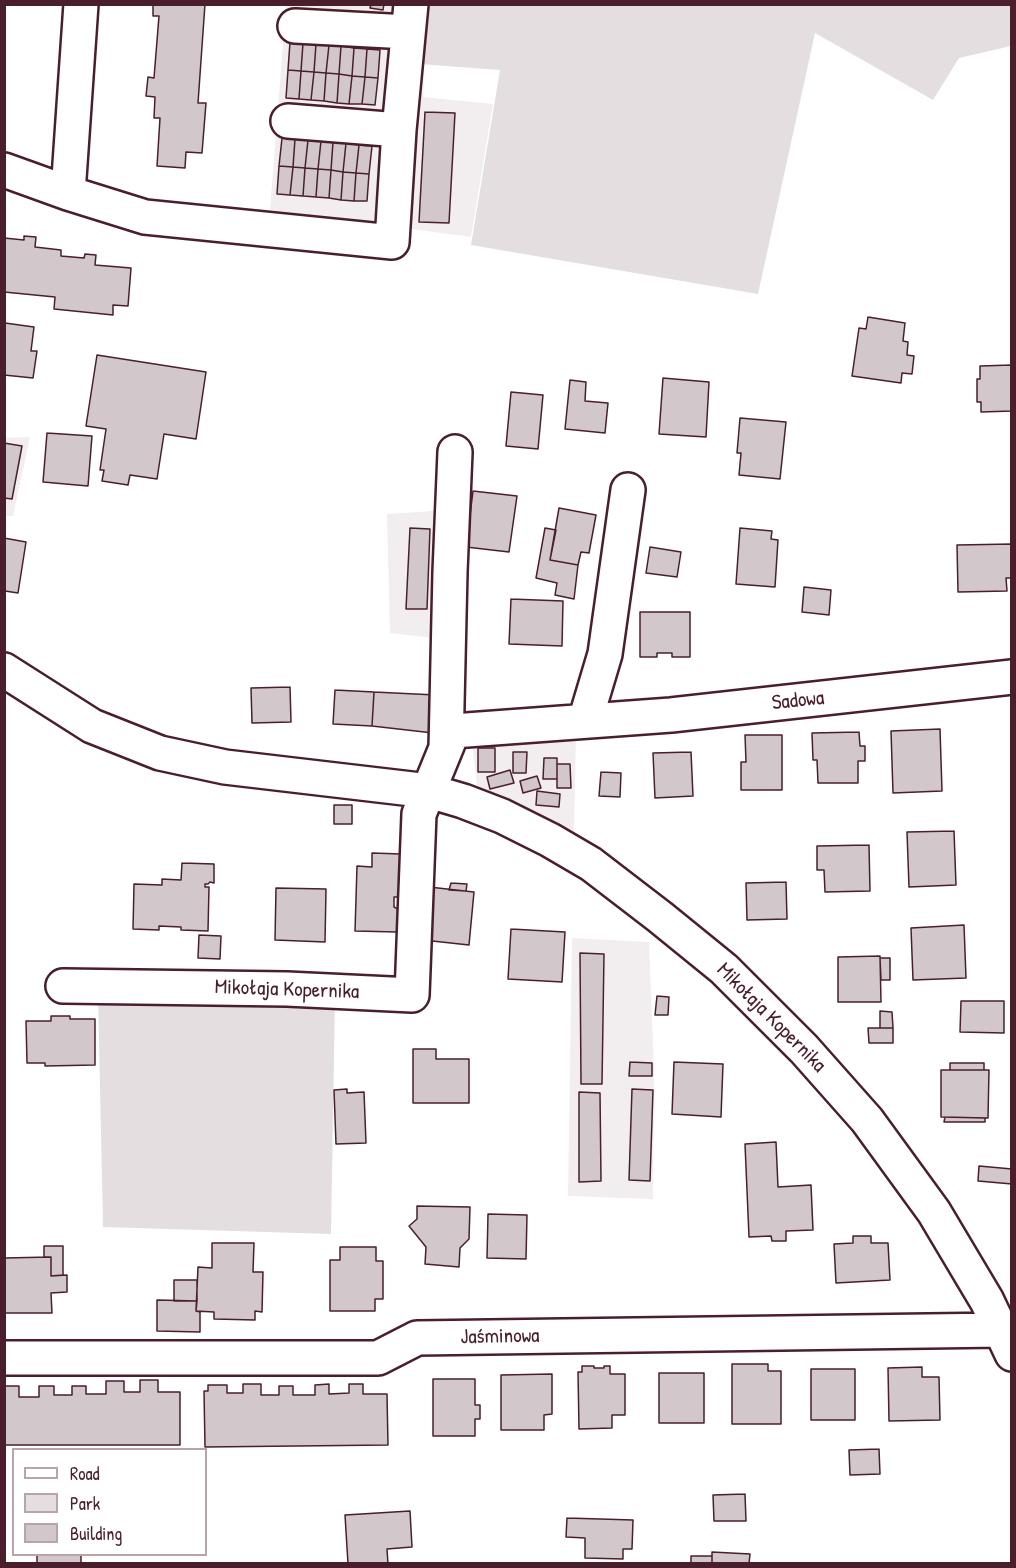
<!DOCTYPE html>
<html>
<head>
<meta charset="utf-8">
<style>
	body { margin:0 }
	#map { position:relative; width:1016px; height:1568px; overflow:hidden; background:#fff; font-family:"Patrick Hand",sans-serif }
	canvas { display:block }
	.frame { position:absolute; inset:0; border:6px solid #4a1f2b; pointer-events:none }
	.legend { position:absolute; left:12px; top:1448px; width:195px; height:108px; box-sizing:border-box; background:#fff; border:2px solid #b7a5aa; margin:0; padding:8px 10px; list-style:none; font-size:18px; color:#4a1f2b }
	.legend li { display:flex; align-items:center; gap:12px; height:30px }
	.legend b { width:30px; border:2px solid #b7a5aa }
</style>
</head>
<body>
<div id="map">
<canvas width="1016" height="1568"></canvas>
<div class="frame"></div>
<ul class="legend">
<li><b style="height:8px;background:#fff"></b>Road</li>
<li><b style="height:16px;background:#e5dee0"></b>Park</li>
<li><b style="height:16px;background:#d2c7cb"></b>Building</li>
</ul>
</div>
<script>
const context = document.querySelector('canvas').getContext('2d');
context.lineJoin = 'round';
function fill(path, color) {
  context.fillStyle = color;
  context.fill(path, 'evenodd');
}
function shape(rows) {
  const path = new Path2D();
  for (const r of rows) {
    path.moveTo(r[0], r[1]);
    for (let i = 2; i < r.length; i += 2) path.lineTo(r[i], r[i + 1]);
  }
  return path;
}
function trace(path, color, width, dash) {
  context.strokeStyle = color;
  context.lineWidth = width;
  context.lineCap = dash ? 'butt' : 'round';
  context.setLineDash(dash || []);
  context.stroke(path);
}
function write(font, color, halo, rows, align = 'center') {
  context.font = font + ' "Patrick Hand",sans-serif';
  context.lineWidth = 4.5;
  context.setLineDash([]);
  context.textBaseline = 'middle';
  context.strokeStyle = halo;
  context.fillStyle = color;
  for (const [text, x, y, turn = 0] of rows) {
    context.save();
    context.translate(x, y);
    context.rotate((+turn || 0) * Math.PI / 180);
    context.textAlign = isNaN(turn) ? turn : align;
    if (halo) context.strokeText(text, 0, 0);
    context.fillText(text, 0, 0);
    context.restore();
  }
}
fill(shape([
	[286,5,426,5,423,97,493,104,471,237,270,210],
	[30,437,13,516,5,516,5,438],
	[448,510,433,638,390,633,387,514],
	[576,736,574,831,478,791,472,746],
	[572,938,649,942,654,1071,653,1199,568,1196]
]), '#f2eeef');
fill(shape([
	[423,5,1011,5,1011,46,959,58,933,100,815,33,758,294,471,245,500,70,419,64],
	[98,992,335,997,331,1234,103,1227]
]), '#e5dee0');
const building = shape([
	[153,4,205,4,198,103,206,103,202,153,186,152,185,168,157,166,160,118,154,118,155,97,146,96,148,77,154,78,159,16,153,16,153,4],
	[371,4,384,4,383,10,370,8,371,4],
	[290,42,303,43,301,71,288,70,290,42],
	[303,43,316,44,314,72,301,71,303,43],
	[316,44,329,45,326,73,314,72,316,44],
	[329,45,341,46,339,74,326,73,329,45],
	[341,46,354,48,352,76,339,74,341,46],
	[354,48,367,49,365,77,352,76,354,48],
	[367,49,380,50,378,78,365,77,367,49],
	[288,70,301,71,299,99,286,98,288,70],
	[301,71,314,72,311,100,299,99,301,71],
	[314,72,326,73,324,101,311,100,314,72],
	[326,73,339,74,337,103,324,101,326,73],
	[339,74,352,76,349,104,337,103,339,74],
	[352,76,365,77,362,104,349,104,352,76],
	[365,77,378,78,375,105,362,104,365,77],
	[425,112,455,113,449,223,419,222,425,112],
	[282,138,295,139,293,167,279,166,282,138],
	[295,139,308,140,305,168,293,167,295,139],
	[308,140,321,141,318,169,305,168,308,140],
	[321,141,333,142,331,170,318,169,321,141],
	[333,142,346,143,343,172,331,170,333,142],
	[346,143,359,145,356,173,343,172,346,143],
	[359,145,372,146,369,174,356,173,359,145],
	[279,166,293,167,290,195,277,194,279,166],
	[293,167,305,168,303,196,290,195,293,167],
	[305,168,318,169,316,197,303,196,305,168],
	[318,169,331,170,329,198,316,197,318,169],
	[331,170,343,172,341,200,329,198,331,170],
	[343,172,356,173,354,201,341,200,343,172],
	[356,173,369,174,367,201,354,201,356,173],
	[24,236,36,237,35,247,61,250,61,256,84,258,85,254,96,255,95,265,131,268,128,306,113,305,113,315,54,309,55,297,4,292,4,238,24,240,24,236],
	[868,317,905,323,903,341,908,342,907,355,914,356,912,374,902,373,901,383,852,376,859,328,866,329,868,317],
	[5,323,34,327,31,351,37,351,33,378,4,375,5,323],
	[97,355,206,372,196,439,164,434,157,479,130,475,128,485,102,481,104,470,100,470,106,429,86,426,97,355],
	[1012,365,1012,411,981,412,981,402,977,402,977,379,980,379,980,366,1012,365],
	[663,378,709,382,706,437,659,434,663,378],
	[570,380,586,382,585,401,608,403,605,433,565,429,570,380],
	[511,392,543,395,538,449,506,446,511,392],
	[740,418,786,422,780,479,739,475,741,453,737,453,740,418],
	[47,433,92,436,88,486,43,482,47,433],
	[4,443,22,446,12,499,4,498,4,443],
	[473,491,517,496,509,552,466,547,473,491],
	[559,508,596,515,589,553,581,552,578,565,550,560,559,508],
	[410,528,430,529,427,609,406,609,410,528],
	[545,528,556,530,550,560,578,565,574,599,555,595,557,583,536,578,545,528],
	[740,528,772,531,771,539,778,540,775,587,736,584,740,528],
	[4,538,26,542,18,593,5,591,5,595,4,538],
	[1012,544,1012,578,1006,578,1007,591,958,592,957,545,1012,544],
	[650,547,681,552,677,577,646,573,650,547],
	[804,587,831,590,829,615,802,612,804,587],
	[511,599,563,601,562,646,509,644,511,599],
	[640,612,690,612,690,657,672,657,672,653,657,653,657,657,640,657,640,612],
	[290,687,291,722,252,723,251,688,290,687],
	[335,690,374,692,372,726,333,724,335,690],
	[374,692,436,695,433,733,372,726,374,692],
	[940,729,942,791,893,793,891,731,940,729],
	[859,732,860,746,865,746,865,761,858,761,858,783,818,783,817,760,813,760,812,733,859,732],
	[745,735,782,735,782,790,741,790,741,762,746,762,745,735],
	[478,748,495,748,495,772,478,772,478,748],
	[513,752,527,752,526,773,513,773,513,752],
	[691,752,693,796,655,798,653,753,691,752],
	[544,758,557,758,557,779,543,779,544,758],
	[557,764,570,764,571,788,557,788,557,764],
	[510,770,514,783,490,789,487,777,510,770],
	[601,772,621,773,620,797,599,796,601,772],
	[537,776,541,788,523,793,520,781,537,776],
	[537,791,560,794,559,807,536,805,537,791],
	[334,805,352,805,352,824,334,824,334,805],
	[954,831,956,885,909,887,907,832,954,831],
	[869,845,870,891,825,892,824,870,817,870,817,846,869,845],
	[372,853,401,854,399,897,394,897,394,907,398,909,397,932,355,931,357,866,372,867,372,853],
	[182,863,214,864,214,883,210,882,208,884,205,884,205,887,209,887,208,931,181,930,181,927,159,926,159,930,133,929,134,884,162,885,162,879,181,880,182,863],
	[786,882,787,919,747,920,746,883,786,882],
	[451,883,467,884,466,891,449,890,451,883],
	[429,887,474,892,469,945,423,940,429,887],
	[276,888,326,889,325,942,275,940,276,888],
	[964,925,966,978,913,980,911,928,964,925],
	[511,929,565,932,562,982,508,979,511,929],
	[199,935,221,936,220,959,198,958,199,935],
	[580,953,604,954,602,1084,581,1084,580,953],
	[880,956,881,1002,838,1002,838,957,880,956],
	[880,958,890,958,890,980,881,980,880,958],
	[657,996,669,997,668,1015,655,1015,657,996],
	[961,1001,1004,1001,1004,1033,960,1032,961,1001],
	[880,1011,892,1012,893,1028,880,1028,880,1011],
	[51,1016,70,1016,70,1019,95,1019,95,1065,45,1066,45,1063,27,1063,26,1021,51,1021,51,1016],
	[868,1028,893,1028,893,1043,869,1043,868,1028],
	[413,1049,436,1049,436,1059,469,1059,469,1103,413,1103,413,1049],
	[630,1062,652,1063,652,1076,629,1076,630,1062],
	[674,1062,723,1064,721,1117,672,1114,674,1062],
	[950,1063,984,1063,984,1070,950,1070,950,1063],
	[941,1070,989,1070,988,1118,941,1117,941,1070],
	[347,1089,347,1093,364,1092,366,1143,336,1144,334,1090,347,1089],
	[632,1089,653,1090,650,1181,629,1180,632,1089],
	[579,1092,600,1093,601,1181,579,1182,579,1092],
	[945,1117,985,1118,985,1122,944,1122,945,1117],
	[776,1142,778,1187,811,1185,813,1230,786,1231,786,1241,772,1241,771,1236,749,1237,745,1144,776,1142],
	[979,1166,1012,1169,1012,1184,978,1181,979,1166],
	[417,1206,470,1207,469,1239,460,1248,459,1267,425,1264,426,1247,409,1226,417,1219,417,1206],
	[488,1214,527,1215,526,1259,487,1258,488,1214],
	[853,1236,871,1236,871,1243,888,1243,890,1280,836,1283,834,1244,853,1243,853,1236],
	[212,1243,254,1243,253,1272,263,1272,262,1312,255,1311,255,1320,214,1319,214,1312,196,1311,198,1267,212,1268,212,1243],
	[44,1246,63,1246,63,1275,51,1276,51,1257,44,1257,44,1246],
	[340,1247,376,1247,376,1261,383,1261,383,1299,375,1299,375,1311,330,1311,330,1260,340,1260,340,1247],
	[51,1257,51,1276,67,1275,67,1292,51,1293,52,1313,4,1313,4,1258,51,1257],
	[174,1280,197,1280,197,1301,174,1301,174,1280],
	[157,1300,197,1301,196,1311,200,1312,200,1332,157,1331,157,1300],
	[732,1364,768,1364,768,1371,781,1371,781,1424,732,1424,732,1364],
	[582,1366,594,1366,594,1368,604,1368,604,1366,610,1366,610,1374,625,1374,625,1415,612,1415,612,1428,579,1429,578,1372,582,1372,582,1366],
	[922,1367,922,1377,939,1377,940,1420,889,1421,888,1368,922,1367],
	[811,1369,855,1369,855,1420,811,1420,811,1369],
	[659,1373,704,1373,704,1423,659,1423,659,1373],
	[552,1374,552,1414,544,1415,544,1430,501,1430,501,1375,552,1374],
	[433,1379,475,1379,475,1405,480,1405,480,1419,475,1419,475,1436,433,1436,433,1379],
	[140,1380,158,1380,158,1392,180,1392,180,1445,4,1445,4,1386,19,1386,19,1397,39,1397,39,1386,54,1386,54,1395,72,1395,72,1386,86,1386,86,1394,106,1394,106,1381,124,1381,124,1392,140,1392,140,1380],
	[243,1384,261,1384,261,1395,279,1395,279,1386,293,1386,293,1395,315,1395,315,1385,329,1384,329,1394,349,1393,349,1384,363,1384,363,1394,387,1394,388,1445,205,1447,204,1391,208,1391,208,1385,227,1385,227,1393,243,1393,243,1384],
	[879,1449,880,1474,850,1475,849,1450,879,1449],
	[745,1494,746,1521,714,1521,713,1495,745,1494],
	[410,1511,412,1547,387,1549,388,1564,348,1564,345,1515,410,1511],
	[567,1518,633,1520,632,1549,623,1549,623,1559,585,1558,585,1538,566,1537,567,1518],
	[712,1552,750,1554,749,1564,712,1564,712,1552],
	[37,1554,81,1554,81,1564,37,1563,37,1554],
	[691,1556,712,1556,712,1564,691,1564,691,1556]
]);
fill(building, '#d2c7cb');
trace(building, '#4a1f2b', 1.5);
const minor = shape([
	[295,26,408,32],
	[288,121,399,130],
	[4,170,68,193,145,217,392,242,399,130,411,4],
	[68,193,81,4],
	[4,670,92,726,160,753,225,767,429,791,463,801,502,816,550,840,591,864,660,917,724,969,804,1049,867,1120,934,1212,987,1301,1012,1354],
	[585,721,605,654,628,490],
	[446,748,450,572,455,452],
	[63,986,287,989,412,995,419,814,453,731,671,715,1012,677],
	[4,1358,378,1358,417,1338,1001,1330]
]);
trace(minor, '#4a1f2b', 38);
trace(minor, '#fff', 33);
write('21px', '#4a1f2b', '#fff', [
	["Sadowa",798,701,-6],
	["Mikołaja Kopernika",287,990,2],
	["Mikołaja Kopernika",771,1018,45],
	["Jaśminowa",500,1337,-1]
]);
</script>
</body>
</html>
